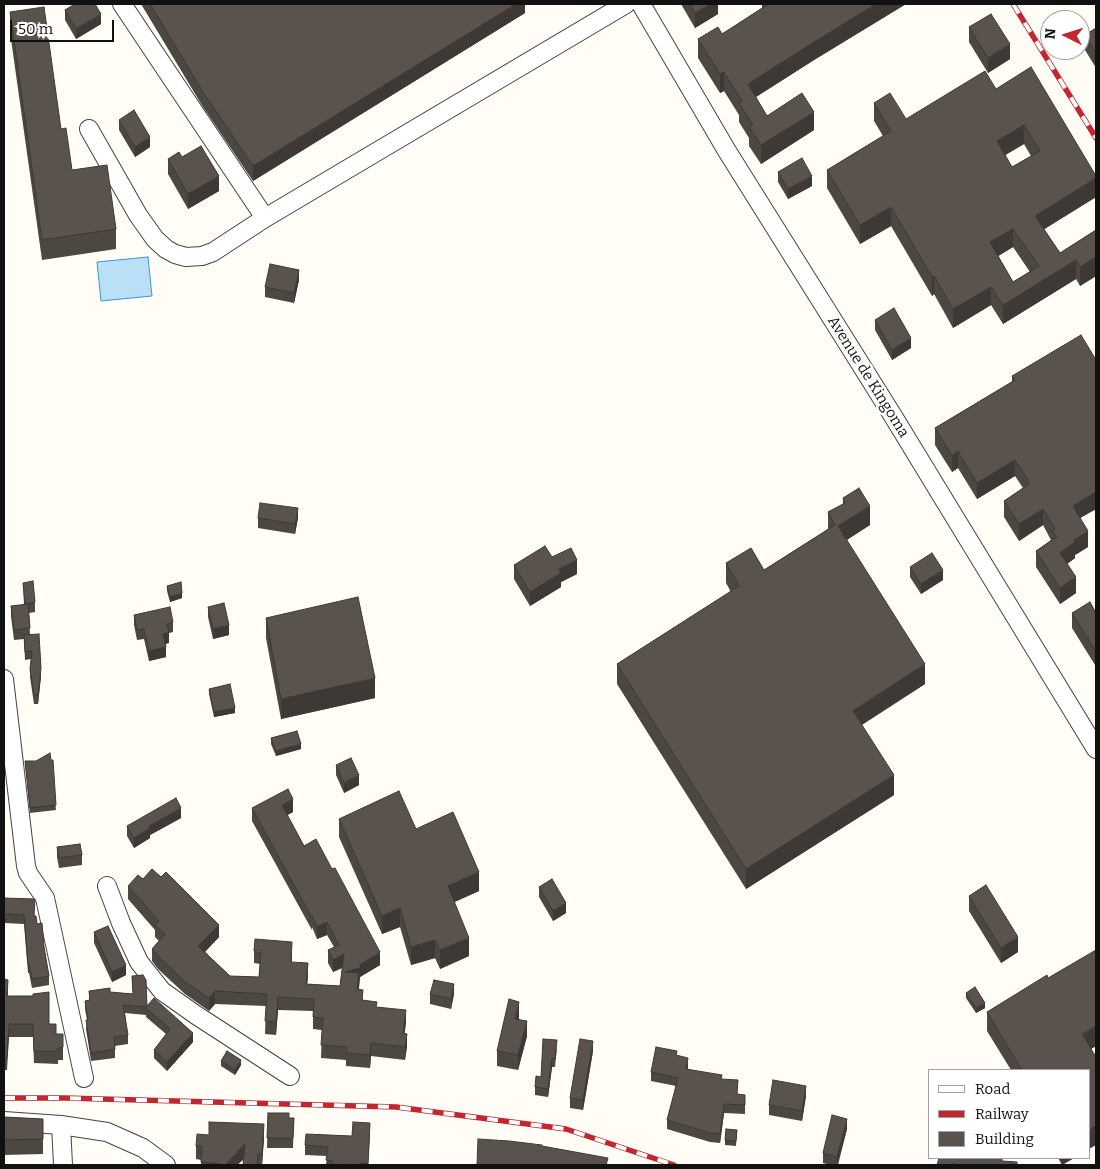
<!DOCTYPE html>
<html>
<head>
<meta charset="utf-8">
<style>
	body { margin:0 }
	#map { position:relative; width:1100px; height:1169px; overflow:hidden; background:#fffdf5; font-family:Bitter,serif }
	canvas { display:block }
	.frame { position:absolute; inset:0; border:5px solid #111; pointer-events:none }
	.legend { position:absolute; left:928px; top:1069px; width:162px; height:90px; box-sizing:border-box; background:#fff; border:1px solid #a0a0a0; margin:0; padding:6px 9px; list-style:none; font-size:15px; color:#111 }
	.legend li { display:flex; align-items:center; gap:10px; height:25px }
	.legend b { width:25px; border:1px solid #a0a0a0 }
	.north { position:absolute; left:1040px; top:10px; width:50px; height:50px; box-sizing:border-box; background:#fff; border:1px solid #a0a0a0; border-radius:50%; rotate:275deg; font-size:14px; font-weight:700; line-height:20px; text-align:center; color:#111 }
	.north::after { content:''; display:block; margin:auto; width:18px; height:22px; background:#c4262e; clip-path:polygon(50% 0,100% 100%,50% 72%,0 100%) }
	.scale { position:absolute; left:10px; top:20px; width:104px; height:22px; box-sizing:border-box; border:2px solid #111; border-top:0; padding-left:6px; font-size:15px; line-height:18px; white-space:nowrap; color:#111; -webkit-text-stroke:4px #fff; paint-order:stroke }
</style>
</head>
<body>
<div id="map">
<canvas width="1100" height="1169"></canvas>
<div class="frame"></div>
<ul class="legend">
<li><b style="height:6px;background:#fff"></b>Road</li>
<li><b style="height:6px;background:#c4262e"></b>Railway</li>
<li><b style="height:14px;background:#5a524d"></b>Building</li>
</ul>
<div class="north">N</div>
<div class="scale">50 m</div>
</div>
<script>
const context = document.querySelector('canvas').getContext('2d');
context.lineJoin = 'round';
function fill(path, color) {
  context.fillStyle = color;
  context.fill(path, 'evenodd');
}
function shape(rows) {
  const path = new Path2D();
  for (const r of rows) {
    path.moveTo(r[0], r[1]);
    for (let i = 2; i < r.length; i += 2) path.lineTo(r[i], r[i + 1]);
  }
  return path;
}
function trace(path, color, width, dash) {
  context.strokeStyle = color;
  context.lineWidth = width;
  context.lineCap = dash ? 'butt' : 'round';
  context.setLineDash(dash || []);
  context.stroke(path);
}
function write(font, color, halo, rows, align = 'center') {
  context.font = font + ' Bitter,serif';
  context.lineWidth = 5;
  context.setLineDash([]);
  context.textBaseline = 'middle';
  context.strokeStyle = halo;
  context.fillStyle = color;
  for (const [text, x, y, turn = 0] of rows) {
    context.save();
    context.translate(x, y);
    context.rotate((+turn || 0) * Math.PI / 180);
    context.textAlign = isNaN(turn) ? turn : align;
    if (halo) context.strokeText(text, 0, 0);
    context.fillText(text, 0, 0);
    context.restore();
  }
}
const water = shape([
	[148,257,152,296,101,301,97,262,148,257]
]);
fill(water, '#b9e0f7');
trace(water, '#3f96cf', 1);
const minor = shape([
	[122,4,265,218],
	[641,4,727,151,893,416,1096,749],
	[89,129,138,215,155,239,166,249,175,254,186,257,202,256,213,252,265,218,626,4],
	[4,679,26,866,28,873,45,898,84,1078],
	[107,886,121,923,139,962,162,991,196,1015,290,1076],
	[4,1121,61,1125,107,1132,143,1148,166,1165],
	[61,1125,63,1165]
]);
trace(minor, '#444', 20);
trace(minor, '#fff', 18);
const rail = shape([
	[1013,4,1096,138],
	[4,1098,65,1098,396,1107,566,1129,674,1165]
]);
trace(rail, '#c4262e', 5.5);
trace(rail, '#fff', 4, [11]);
fill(shape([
	[141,4,525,4,525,13,253,181,203,107],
	[681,4,718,4,718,14,695,28],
	[762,4,906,4,814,60,756,97,767,116,814,130,761,164,749,146,749,138,739,122,739,115,724,91,720,93,698,58,698,39,722,34,762,8],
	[65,10,101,24,76,39,65,20],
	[10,12,61,129,72,170,116,229,116,249,42,260,10,32],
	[969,27,1010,59,988,73,969,42],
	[1096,28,1096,68,1085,50,1085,35],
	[996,89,1096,176,1096,197,1044,229,1060,253,1096,230,1096,276,1080,286,1076,279,1003,324,991,305,953,328,934,294,932,296,891,226,860,244,827,188,827,170,883,136,874,121,874,103,906,119],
	[1024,144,1031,156,1012,167,1005,155],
	[1013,247,1030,272,1013,282,998,256],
	[119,120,150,147,135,157,119,130],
	[182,157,219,191,188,209,168,174,168,159],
	[778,172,812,186,788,199,778,182],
	[299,280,294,303,265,297,265,287],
	[875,320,911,348,892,360,875,330],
	[1096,360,1096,509,1080,518,1088,547,1075,555,1075,558,1067,564,1076,593,1060,604,1036,567,1036,551,1051,540,1043,525,1019,541,1004,517,1004,501,1023,488,1015,476,977,499,958,468,952,472,935,445,935,428,1012,382,1012,376],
	[843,498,870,525,847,540,925,684,862,725,894,795,746,889,617,684,617,664,731,592,726,583,726,563,764,570,828,529,828,512,843,504],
	[258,518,298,518,295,534,258,528],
	[552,557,577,574,561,582,561,587,530,606,514,579,514,565],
	[910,567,943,580,921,594,910,577],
	[23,583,35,602,35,612,29,613,30,635,41,676,38,704,34,704,30,677,31,659,25,660,24,639,14,640,11,616,11,606,24,605],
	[167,586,182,598,170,602,167,591],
	[208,607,229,635,213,639,208,617],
	[1072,613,1096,613,1096,664,1095,665,1072,628],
	[134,615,173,622,173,632,169,633,169,643,165,644,166,657,149,661,144,639,137,640,134,625],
	[266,618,375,698,281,719,266,638],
	[209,689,235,713,214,717,209,694],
	[271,738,301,749,276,756,271,744],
	[51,760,56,810,30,813,25,761,36,761],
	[336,765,359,785,344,793,336,775],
	[252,808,293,812,287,815,304,846,380,965,360,977,359,989,363,1000,406,1023,404,1033,407,1046,405,1060,371,1056,370,1068,346,1066,346,1060,321,1058,322,1030,313,1029,313,1011,278,1010,276,1035,265,1034,266,1006,215,1004,209,1011,185,994,158,969,152,961,152,949,159,941,155,937,155,930,128,899,128,886,143,879,219,937,205,952,230,976,259,977,260,964,254,963,254,951,292,954,292,962,308,976,307,984,340,986,342,968,333,972,328,963,328,950,334,947,327,935,317,939,312,927,312,930,252,821],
	[181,818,150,835,150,838,134,848,127,836,127,826],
	[339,819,416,829,479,891,454,902,469,956,440,969,435,958,411,965,400,927,382,934,339,837],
	[57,847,82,855,82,865,59,868,57,857],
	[539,887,566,913,553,921,539,897],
	[969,896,1018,952,1001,963,969,911],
	[4,898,35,916,44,947,49,976,49,985,32,988,29,973,28,973,24,924,4,923],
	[94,932,126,975,112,982,94,943],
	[132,976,147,1006,193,1042,167,1071,154,1058,154,1050,166,1034,146,1017,146,1015,125,1013,128,1035,128,1044,115,1046,115,1058,91,1061,86,1029,87,1020,85,1009,85,1001,89,1000,89,991,133,994],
	[4,979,8,992,8,996,49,1024,56,1034,63,1034,63,1060,58,1060,58,1064,34,1063,33,1037,9,1037,7,1070,4,1070],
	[966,993,985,1008,976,1013,966,998],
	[430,994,454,994,451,1009,430,1004],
	[987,1012,1096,1046,1091,1049,1089,1070,1011,1070,987,1031],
	[519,1017,519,1019,527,1036,518,1070,497,1066,497,1051],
	[557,1048,555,1067,552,1067,548,1097,535,1095,535,1087],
	[593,1051,583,1110,570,1108,570,1098],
	[677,1056,688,1067,687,1069,722,1079,738,1094,745,1104,745,1114,724,1113,720,1143,710,1142,667,1129,667,1120,676,1086,651,1081,651,1072],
	[221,1061,241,1065,235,1075,221,1066],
	[806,1096,802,1121,769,1115,769,1105],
	[268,1113,289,1118,294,1118,293,1148,267,1148],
	[4,1117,43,1119,43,1154,4,1155],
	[847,1129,838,1165,831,1165,823,1163,823,1153],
	[737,1130,736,1146,725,1145,725,1140],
	[370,1133,368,1165,326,1165,327,1156,305,1155,305,1145],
	[264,1138,262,1165,243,1165,244,1159,237,1165,201,1165,201,1160,196,1159,196,1146],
	[1058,1158,1074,1158,1062,1165]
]), '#4d4742');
fill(shape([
	[516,4,525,4,525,13,253,181,253,166],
	[711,4,718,4,718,14,695,28,695,13],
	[876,4,906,4,814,60,748,102,748,84,814,42],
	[101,14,101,24,76,39,76,29],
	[1010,44,1010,59,988,73,988,58],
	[724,72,724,91,720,93,720,74],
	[814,112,814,130,761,164,761,145],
	[1024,125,1024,144,997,160,997,141],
	[150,137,150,147,135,157,135,147],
	[219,176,219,191,188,209,188,194],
	[812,176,812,186,788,199,788,189],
	[1096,178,1096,197,1035,235,1035,216],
	[891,207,891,226,860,244,860,225],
	[1013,229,1013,247,990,261,990,242],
	[1096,257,1096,276,1080,286,1080,267],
	[1076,260,1076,279,1003,324,1003,305],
	[299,270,299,280,294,303,294,293],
	[934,276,934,294,932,296,932,277],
	[991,287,991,305,953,328,953,309],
	[911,338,911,348,892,360,892,350],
	[958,451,958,468,952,472,952,456],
	[1015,460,1015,476,977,499,977,483],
	[1096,492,1096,509,1073,522,1073,506],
	[870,506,870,525,838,545,838,526],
	[298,508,298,518,295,534,295,524],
	[1043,509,1043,525,1019,541,1019,524],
	[1088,531,1088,547,1075,555,1075,558,1060,569,1060,553,1074,540],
	[577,560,577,574,561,582,561,587,530,606,530,592,559,569],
	[943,570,943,580,921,594,921,584],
	[1076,577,1076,593,1060,604,1060,588],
	[182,593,182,598,170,602,170,597],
	[229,625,229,635,213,639,213,629],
	[169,633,169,643,163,644,163,634],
	[166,647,166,657,149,661,149,651],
	[1096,649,1096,664,1095,665,1095,650],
	[925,664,925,684,853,730,853,711],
	[41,668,41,676,38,704,38,695],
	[375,678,375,698,281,719,281,699],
	[235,708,235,713,214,717,214,712],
	[301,744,301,749,276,756,276,751],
	[359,775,359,785,344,793,344,783],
	[894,775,894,795,746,889,746,869],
	[293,799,293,812,282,818,282,805],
	[181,808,181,818,150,835,150,838,134,848,134,838,149,826],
	[479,872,479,891,448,905,448,886],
	[566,903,566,913,553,921,553,911],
	[400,908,400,927,382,934,382,916],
	[327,922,327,935,317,939,317,927],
	[219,925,219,937,198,959,198,946],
	[1018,937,1018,952,1001,963,1001,948],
	[469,938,469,956,440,969,440,950],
	[435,940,435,958,411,965,411,947],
	[380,952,380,965,360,977,357,1002,345,972,360,965],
	[344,954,344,967,333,972,333,960],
	[308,963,308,976,306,996,306,984],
	[126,965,126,975,112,982,112,972],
	[454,984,454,994,451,1009,451,999],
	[215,991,215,1004,209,1011,209,998],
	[278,997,278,1010,276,1035,276,1022],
	[519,1002,519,1017,515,1033,515,1019],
	[985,1003,985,1008,976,1013,976,1008],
	[406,1010,406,1023,403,1046,403,1033],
	[527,1021,527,1036,518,1070,518,1055],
	[1096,1026,1096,1046,1082,1054,1082,1034],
	[193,1033,193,1042,167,1071,167,1062],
	[407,1034,407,1046,405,1060,405,1047],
	[593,1041,593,1051,583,1110,583,1100],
	[371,1043,371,1056,370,1068,370,1055],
	[552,1058,552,1067,548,1097,548,1089],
	[688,1058,688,1067,686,1078,686,1069],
	[241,1060,241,1065,235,1075,235,1070],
	[806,1086,806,1096,802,1121,802,1111],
	[724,1104,724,1113,720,1143,720,1134],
	[847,1119,847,1129,837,1165,837,1157],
	[264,1124,264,1138,262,1165,262,1154],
	[1096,1125,1096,1145,1089,1149,1089,1130],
	[245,1144,245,1158,237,1165,225,1165],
	[1062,1158,1074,1158,1062,1165]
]), '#3f3936');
const building = shape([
	[75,4,95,4,101,14,76,29,65,10,75,4],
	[150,4,516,4,253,166,203,92,150,4],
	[690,4,711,4,695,13,690,4],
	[766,4,876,4,814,42,748,84,767,116,802,93,814,112,761,145,749,127,753,125,739,103,742,101,724,72,720,74,698,39,718,27,722,34,767,5,766,4],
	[44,7,61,129,66,128,72,170,107,165,116,229,42,240,10,12,44,7],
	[991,14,1010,44,988,58,969,27,991,14],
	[1096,28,1096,53,1085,35,1096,28],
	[1031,67,1096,176,1096,178,1035,216,1060,253,1096,230,1096,257,1080,267,1076,260,1003,305,991,287,953,309,934,276,932,277,891,207,860,225,827,170,891,131,874,103,890,93,906,119,985,71,996,89,1031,67],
	[1024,125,1040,151,1012,167,997,141,1024,125],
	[1013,229,1039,266,1013,282,990,242,1013,229],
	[134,110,150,137,135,147,119,120,134,110],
	[201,146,219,176,188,194,168,159,179,152,182,157,201,146],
	[802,158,812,176,788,189,778,172,802,158],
	[270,264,299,270,294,293,265,287,270,264],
	[894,308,911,338,892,350,875,320,894,308],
	[1081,335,1096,360,1096,492,1073,506,1088,531,1074,540,1075,542,1060,553,1076,577,1060,588,1036,551,1057,537,1052,531,1055,529,1043,509,1019,524,1004,501,1029,484,1027,480,1028,480,1015,460,977,483,958,451,952,456,935,428,1015,380,1012,376,1081,335],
	[859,488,870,506,838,526,925,664,853,711,894,775,746,869,617,664,739,586,726,563,751,548,764,570,835,525,828,512,845,503,843,498,859,488],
	[260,503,298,508,295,524,258,518,260,503],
	[545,546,552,557,571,548,577,560,559,569,561,573,530,592,514,565,545,546],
	[932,553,943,570,921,584,910,567,932,553],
	[33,581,35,602,25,604,23,583,33,581],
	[181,582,182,593,170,597,167,586,181,582],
	[358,597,375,678,281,699,266,618,358,597],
	[1090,602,1096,613,1096,649,1095,650,1072,613,1090,602],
	[224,603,229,625,213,629,208,607,224,603],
	[28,604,30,628,14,630,11,606,28,604],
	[170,607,173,622,167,624,169,633,163,634,166,647,149,651,144,629,137,630,134,615,170,607],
	[39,634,41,668,38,695,34,695,30,669,32,651,25,652,24,635,39,634],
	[230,684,235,708,214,712,209,689,230,684],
	[297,731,301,744,276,751,271,738,297,731],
	[50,753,51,760,53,760,56,805,30,808,25,761,36,761,50,753],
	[351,758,359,775,344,783,336,765,351,758],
	[288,789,293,799,282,805,304,846,316,839,332,869,335,868,380,952,360,965,360,968,345,972,359,973,357,989,363,990,362,1000,377,1002,376,1007,406,1010,403,1033,407,1034,405,1047,371,1043,370,1055,346,1053,347,1047,321,1045,323,1018,313,1017,314,999,278,997,276,1022,265,1021,267,994,215,991,209,998,185,982,158,956,152,949,165,934,155,925,159,921,128,886,138,875,143,879,152,869,161,877,166,872,219,925,198,946,230,976,259,977,261,951,254,951,255,939,292,942,291,962,308,963,306,984,340,986,344,954,333,960,328,950,339,945,327,922,317,927,312,915,312,918,252,808,288,789],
	[399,791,416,829,453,812,479,872,448,886,469,938,440,950,435,940,411,947,400,908,382,916,339,819,399,791],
	[176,798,181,808,149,826,150,828,134,838,127,826,176,798],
	[80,844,82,855,59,858,57,847,80,844],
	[552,879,566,903,553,911,539,887,552,879],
	[986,885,1018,937,1001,948,969,896,986,885],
	[4,898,35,899,34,916,36,916,37,924,42,923,44,947,49,976,32,979,29,964,28,964,24,915,4,914,4,898],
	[108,926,126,965,112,972,94,932,108,926],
	[1096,950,1096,1026,1082,1034,1096,1057,1096,1125,1089,1130,1089,1070,1022,1070,987,1012,1047,975,1048,978,1096,950],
	[143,975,146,980,147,1006,154,998,193,1033,167,1062,154,1050,170,1029,146,1008,147,1007,123,1005,128,1035,114,1037,115,1049,91,1053,86,1020,88,1020,85,1001,90,1000,89,991,110,988,110,992,133,994,132,976,143,975],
	[4,979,8,980,7,996,33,996,33,994,49,992,49,1024,56,1024,56,1034,63,1034,63,1047,58,1048,58,1051,34,1051,33,1024,9,1024,7,1058,4,1058,4,979],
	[434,980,454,984,451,999,430,994,434,980],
	[975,987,985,1003,976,1008,966,993,975,987],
	[509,999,519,1002,515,1019,527,1021,518,1055,497,1051,509,999],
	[543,1039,557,1040,555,1059,552,1058,548,1089,535,1087,536,1076,541,1077,543,1039],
	[580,1039,593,1041,583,1100,570,1098,580,1039],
	[656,1047,677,1051,676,1055,688,1058,686,1069,722,1075,721,1079,738,1080,737,1094,745,1095,745,1105,724,1104,720,1134,710,1133,667,1120,678,1078,651,1072,656,1047],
	[227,1051,241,1060,235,1070,221,1061,227,1051],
	[773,1080,806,1086,802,1111,769,1105,773,1080],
	[268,1113,289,1113,289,1118,294,1118,293,1138,267,1138,268,1113],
	[832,1115,847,1119,837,1157,823,1153,832,1115],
	[4,1117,43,1119,43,1139,4,1140,4,1117],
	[209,1122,264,1124,262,1154,258,1154,257,1165,243,1165,245,1144,225,1165,223,1165,221,1164,201,1162,202,1146,196,1146,197,1134,209,1135,209,1122],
	[353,1122,370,1123,368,1164,361,1163,361,1165,344,1164,344,1165,332,1165,332,1161,326,1160,328,1147,305,1145,306,1134,352,1136,353,1122],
	[726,1129,737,1130,736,1141,725,1140,726,1129],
	[478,1139,509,1141,542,1145,542,1146,608,1158,606,1165,610,1165,477,1165,478,1139],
	[939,1158,1002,1158,1002,1161,1017,1162,1017,1165,959,1165,950,1163,949,1165,937,1165,939,1158]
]);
fill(building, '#5a524d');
trace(building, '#3f3936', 1);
write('15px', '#111', '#fff', [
	["Avenue de Kingoma",868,377,58]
]);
</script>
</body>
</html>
